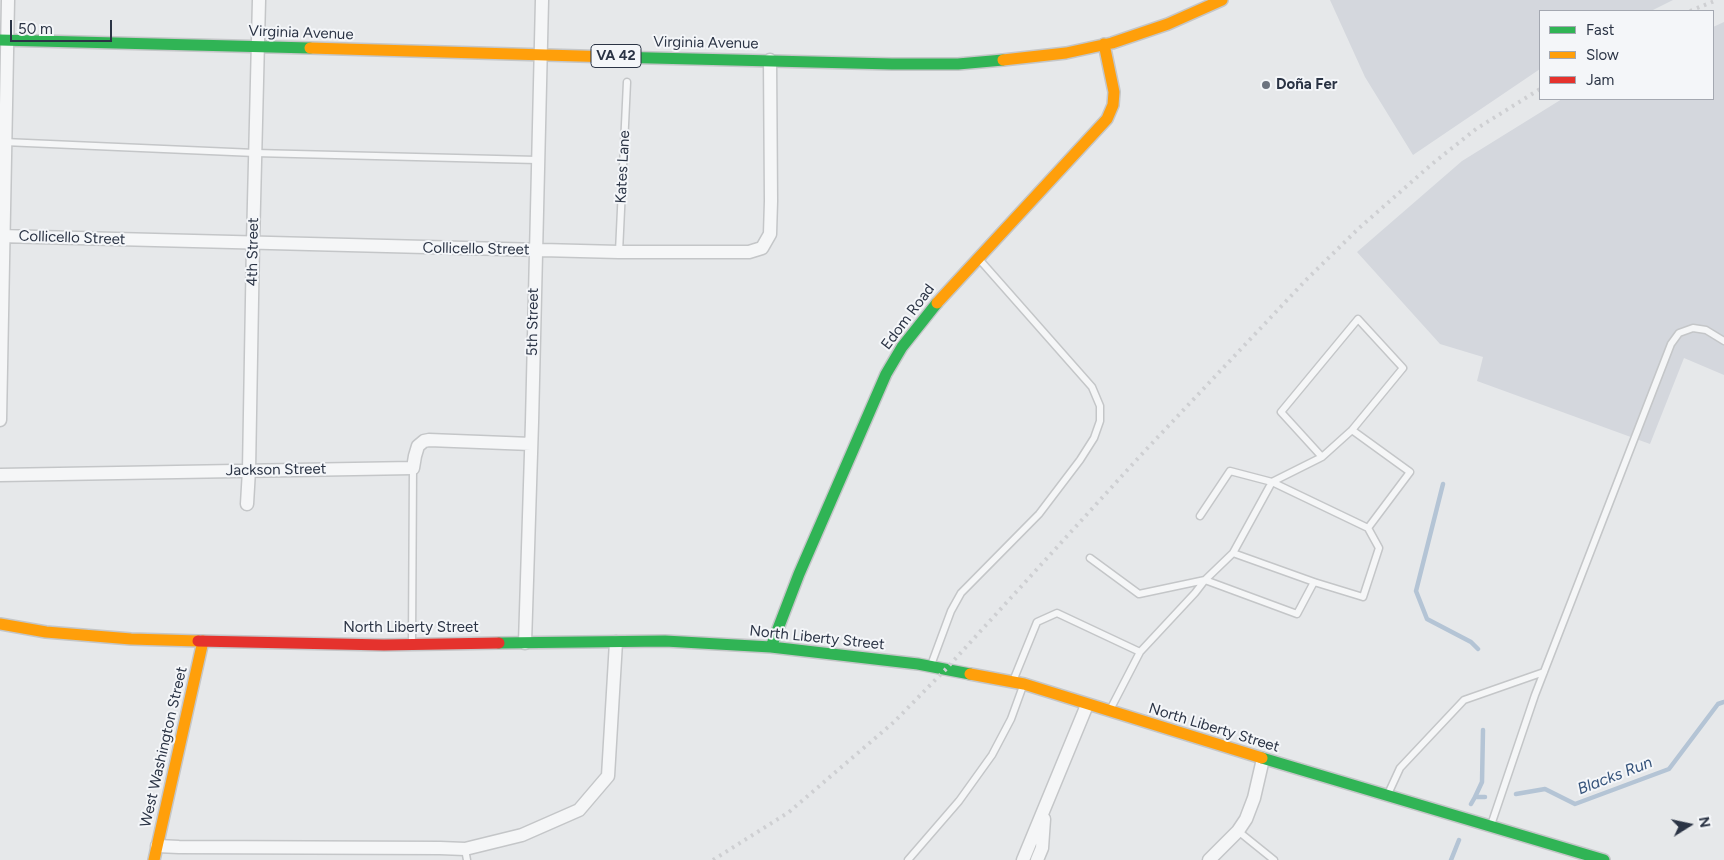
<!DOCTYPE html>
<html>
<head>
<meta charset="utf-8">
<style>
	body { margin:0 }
	#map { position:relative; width:1724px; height:860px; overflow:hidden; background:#e6e8ea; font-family:Figtree,sans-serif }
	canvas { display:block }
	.legend { position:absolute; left:1539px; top:10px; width:175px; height:90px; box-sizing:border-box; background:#f4f6f9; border:1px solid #a4a8b1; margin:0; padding:6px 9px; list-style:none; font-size:15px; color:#2b3445 }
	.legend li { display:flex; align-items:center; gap:10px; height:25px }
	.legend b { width:25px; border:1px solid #a4a8b1 }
	.north { position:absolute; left:1664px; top:800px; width:50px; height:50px; -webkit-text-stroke:4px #f4f6f9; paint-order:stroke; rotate:80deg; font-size:14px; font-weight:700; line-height:20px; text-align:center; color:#2b3445 }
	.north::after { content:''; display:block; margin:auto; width:18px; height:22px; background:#2b3445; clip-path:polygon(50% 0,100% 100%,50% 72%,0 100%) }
	.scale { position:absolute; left:10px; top:20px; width:102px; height:22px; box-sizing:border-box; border:2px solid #2b3445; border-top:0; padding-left:6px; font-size:15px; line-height:18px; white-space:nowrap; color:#2b3445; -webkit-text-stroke:4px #f4f6f9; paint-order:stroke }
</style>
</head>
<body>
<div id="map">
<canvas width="1724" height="860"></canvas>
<ul class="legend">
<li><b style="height:6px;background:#30b455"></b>Fast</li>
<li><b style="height:6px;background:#ff9f0a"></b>Slow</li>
<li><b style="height:6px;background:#e5322d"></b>Jam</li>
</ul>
<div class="north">N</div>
<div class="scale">50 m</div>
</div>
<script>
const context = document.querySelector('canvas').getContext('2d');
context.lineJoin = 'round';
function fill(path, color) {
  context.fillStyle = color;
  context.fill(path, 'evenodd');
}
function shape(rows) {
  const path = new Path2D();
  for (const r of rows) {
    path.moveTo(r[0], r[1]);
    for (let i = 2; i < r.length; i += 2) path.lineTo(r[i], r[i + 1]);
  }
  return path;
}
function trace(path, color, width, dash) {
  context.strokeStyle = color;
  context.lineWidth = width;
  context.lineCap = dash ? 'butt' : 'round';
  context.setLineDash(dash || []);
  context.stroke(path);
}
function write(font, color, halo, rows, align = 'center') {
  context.font = font + ' Figtree,sans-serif';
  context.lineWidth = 4;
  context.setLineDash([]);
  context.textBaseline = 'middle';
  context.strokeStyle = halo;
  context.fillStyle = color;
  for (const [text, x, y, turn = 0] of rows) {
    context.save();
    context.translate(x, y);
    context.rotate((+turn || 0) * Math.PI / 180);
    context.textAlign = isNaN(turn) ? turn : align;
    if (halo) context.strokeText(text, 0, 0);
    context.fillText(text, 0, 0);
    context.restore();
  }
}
fill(shape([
	[1330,0,1673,0,1651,11,1540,11,1540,69,1413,155,1365,77],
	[1724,22,1724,375,1684,358,1650,444,1477,381,1483,357,1440,344,1357,252,1462,161,1562,99,1713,99,1713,27]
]), '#d4d7dd');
trace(shape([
	[1443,484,1416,591,1427,619,1471,642,1478,649],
	[1516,794,1545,789,1575,804,1669,769,1718,704,1724,702],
	[1475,797,1482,782,1483,730],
	[1471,804,1475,797,1485,797],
	[1451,860,1459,840]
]), '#b4c4d5', 4.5);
const lane = shape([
	[4,142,255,153,537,160],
	[619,252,627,82],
	[1200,516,1230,471,1272,482,1368,528],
	[1090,558,1139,594,1205,580,1297,614,1314,582,1233,553],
	[1314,582,1363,597,1379,548,1368,528,1410,472,1352,430],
	[412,642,413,468],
	[931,665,951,611,961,593,1039,514,1080,460,1094,438,1100,421,1100,406,1092,387,979,259],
	[1013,681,1037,622,1057,613,1140,652],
	[1111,708,1140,652,1195,593,1205,580,1233,553,1272,482,1322,457,1352,430,1403,368,1358,319,1281,412,1322,457],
	[1388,794,1400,768,1464,700,1544,672],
	[1491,825,1535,695,1671,344,1679,333,1693,328,1706,330,1724,341],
	[1238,831,1274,860],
	[465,849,467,860],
	[908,860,959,801,992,755,1011,719,1023,686]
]);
const street = shape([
	[0,236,619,252,749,252,762,248,770,234,771,201,770,60],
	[0,420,8,0],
	[0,475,413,468,415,456,418,446,424,441,429,440,531,444],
	[247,504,249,470,253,243,259,0],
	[525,643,532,422,542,0],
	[157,846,179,847,440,848,465,849,522,835,579,810,608,776,616,642],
	[1023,860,1087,705],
	[1037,860,1042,848,1044,819],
	[1209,860,1238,831,1246,819,1254,798,1263,759]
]);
const fast = shape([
	[0,40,310,48],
	[613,57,892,64,958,64,1003,60],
	[499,643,665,641,771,647,918,664,970,674],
	[771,647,799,574,886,374,902,347,937,303],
	[1262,758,1604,860]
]);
const slow = shape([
	[310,48,613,57],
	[1003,60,1066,53,1112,43,1168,24,1222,0],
	[937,303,1107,119,1113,105,1114,92,1104,44],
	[0,624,46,632,131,639,198,641],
	[970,674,1024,684,1262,758],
	[154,860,203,641]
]);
const jam = shape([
	[198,641,384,645,499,643]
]);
trace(lane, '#c4c6c8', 9);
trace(street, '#c4c6c8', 15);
trace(fast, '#c4c6c8', 14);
trace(slow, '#c4c6c8', 14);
trace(jam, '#c4c6c8', 14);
trace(lane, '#f5f6f7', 6);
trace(street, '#f5f6f7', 12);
trace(fast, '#30b455', 11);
trace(slow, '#ff9f0a', 11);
trace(jam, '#e5322d', 11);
trace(shape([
	[1690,11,1717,0],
	[713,860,789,812,894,722,946,669,1141,455,1306,280,1358,229,1432,164,1476,129,1540,89]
]), '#cecfd2', 4, [2.5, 5]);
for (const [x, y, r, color] of [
	[1266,85,5,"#6c737f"]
]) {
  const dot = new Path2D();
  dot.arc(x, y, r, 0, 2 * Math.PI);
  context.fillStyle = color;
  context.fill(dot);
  trace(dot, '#f4f6f9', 2);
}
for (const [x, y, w] of [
	[616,56,50]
]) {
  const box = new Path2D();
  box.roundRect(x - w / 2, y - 11.5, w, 23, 4);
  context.fillStyle = '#f4f6f9';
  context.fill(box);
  trace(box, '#2b3445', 1);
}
write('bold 14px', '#2b3445', null, [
	["VA 42",616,56]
]);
write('15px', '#2b3445', '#f4f6f9', [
	["Virginia Avenue",301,33,2],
	["Virginia Avenue",706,43,1],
	["Kates Lane",623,167,-87],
	["Collicello Street",72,238,2],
	["Collicello Street",476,249,1],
	["4th Street",253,252,-89],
	["Edom Road",908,317,-53],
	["5th Street",533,322,-89],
	["Jackson Street",276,470,-1],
	["North Liberty Street",411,628],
	["North Liberty Street",817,638,6],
	["North Liberty Street",1214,728,17],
	["West Washington Street",164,747,-77]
]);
write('bold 15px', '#2b3445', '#f4f6f9', [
	["Doña Fer",1276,85]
], 'left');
write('italic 16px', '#34527a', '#f4f6f9', [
	["Blacks Run",1615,776,-21]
]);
</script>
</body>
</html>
